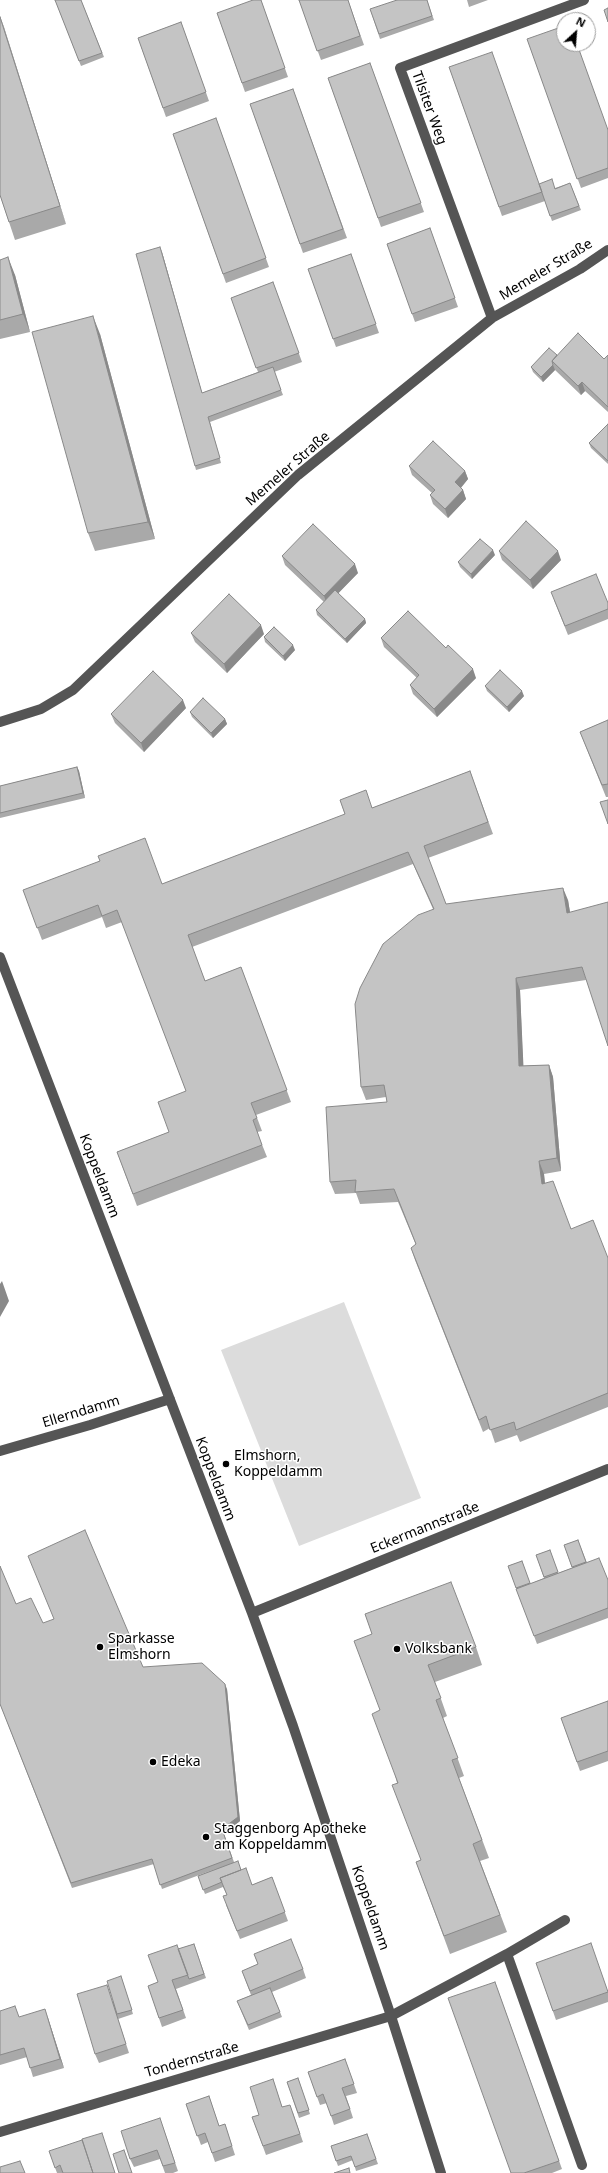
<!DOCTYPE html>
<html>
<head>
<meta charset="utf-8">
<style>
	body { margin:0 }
	#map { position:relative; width:608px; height:2173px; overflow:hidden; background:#fff; font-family:"Noto Sans",sans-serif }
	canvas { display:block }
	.north { position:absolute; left:556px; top:12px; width:40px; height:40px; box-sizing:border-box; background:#fff; border:1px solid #999; border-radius:50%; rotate:26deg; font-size:11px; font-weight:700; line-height:16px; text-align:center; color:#000 }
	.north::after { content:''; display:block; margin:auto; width:14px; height:18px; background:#000; clip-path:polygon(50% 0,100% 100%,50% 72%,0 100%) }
</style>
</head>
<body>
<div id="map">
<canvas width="608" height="2173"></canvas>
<div class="north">N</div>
</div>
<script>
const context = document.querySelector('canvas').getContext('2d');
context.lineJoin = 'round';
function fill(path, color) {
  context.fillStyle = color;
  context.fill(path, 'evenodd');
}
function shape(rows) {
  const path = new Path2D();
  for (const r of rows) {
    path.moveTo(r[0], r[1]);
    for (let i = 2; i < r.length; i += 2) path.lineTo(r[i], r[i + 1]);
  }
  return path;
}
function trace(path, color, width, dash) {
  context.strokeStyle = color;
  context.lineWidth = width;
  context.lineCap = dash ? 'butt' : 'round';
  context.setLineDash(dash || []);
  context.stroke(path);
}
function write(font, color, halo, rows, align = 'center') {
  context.font = font + ' "Noto Sans",sans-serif';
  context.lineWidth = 3;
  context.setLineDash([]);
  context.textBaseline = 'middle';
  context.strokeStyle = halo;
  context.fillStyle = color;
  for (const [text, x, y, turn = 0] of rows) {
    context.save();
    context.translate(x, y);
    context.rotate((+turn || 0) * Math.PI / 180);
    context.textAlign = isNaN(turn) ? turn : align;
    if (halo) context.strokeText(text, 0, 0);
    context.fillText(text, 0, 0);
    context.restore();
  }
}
fill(shape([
	[344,1302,421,1498,299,1546,221,1350]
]), '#dcdcdc');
trace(shape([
	[492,318,400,68,584,0],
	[0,722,41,709,73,690,298,475,492,318,580,269,608,250],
	[0,957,252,1613,293,1726,391,2016,441,2173],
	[0,1451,90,1425,170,1399],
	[252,1613,608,1469],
	[507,1954,582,2165],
	[0,2132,391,2016,507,1954,565,1920]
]), '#555', 10);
fill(shape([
	[55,0,81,0,104,57,81,66],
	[261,0,288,77,245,92,217,13],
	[299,0,348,0,364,45,321,60],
	[427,0,434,20,380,39,370,9],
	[467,0,488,0,469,7],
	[0,16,66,224,15,240,0,195],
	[181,22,209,101,166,117,138,38],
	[527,39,608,130,608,178,581,188],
	[370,63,424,212,381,227,328,78],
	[449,67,539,184,555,188,570,183,581,210,552,221,545,201,502,216],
	[293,89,347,238,303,253,250,104],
	[216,118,269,267,226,283,173,134],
	[430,228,458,307,415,322,387,244],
	[162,252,202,393,258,372,231,298,273,282,302,362,274,372,283,395,210,422,221,463,196,470,195,466],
	[351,254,379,333,336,347,308,269],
	[0,260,15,275,30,332,0,339],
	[100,334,155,539,95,551,88,533],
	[557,355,604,359,608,355,608,412,585,391,581,395,555,370,543,382,533,372,531,367],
	[608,424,608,464,591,448,589,443],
	[409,466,465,471,468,479,461,488,463,490,466,499,448,518,433,504,430,495,432,493,412,475],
	[499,551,561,560,533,589,502,560],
	[495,555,472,579,460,567,458,562],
	[282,556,358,573,338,593,365,619,366,623,347,643,317,615,316,610,324,602,285,565],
	[554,600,608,603,608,619,568,635],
	[191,633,264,634,227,673,195,642],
	[264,637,295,650,285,661,265,642],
	[381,638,476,678,437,717,413,694,410,685,417,678,384,647],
	[485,686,524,696,509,712,487,691],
	[186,708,144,752,115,723,111,714],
	[190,712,225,719,227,724,213,738,192,717],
	[608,720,608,797,606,797,580,732],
	[77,767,79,771,85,798,0,818,0,786],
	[470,771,493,834,428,858,446,904,568,900,570,912,586,980,520,990,523,1066,549,1065,553,1077,561,1171,544,1174,545,1183,571,1229,608,1258,608,1407,520,1442,517,1435,495,1443,490,1428,483,1432,415,1260,411,1248,416,1245,398,1202,360,1204,356,1193,335,1194,330,1182,387,1102,386,1097,366,1100,361,1087,433,909,413,864,192,947,205,981,241,967,291,1102,256,1115,262,1131,257,1132,267,1157,137,1206,117,1152,169,1132,186,1091,122,922,106,928,102,917,42,940,23,890,162,884,345,815,340,800,372,808],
	[578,1540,587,1563,608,1580,608,1618,537,1644,508,1566,522,1561,530,1584,544,1578,536,1555,550,1550,558,1573,572,1568,564,1545],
	[16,1604,43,1623,143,1667,227,1689,240,1821,224,1834,234,1862,241,1870,252,1885,272,1877,288,1921,240,1939,226,1905,227,1895,223,1887,205,1894,198,1876,218,1868,162,1889,154,1864,72,1888,0,1704],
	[365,1614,476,1647,482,1665,435,1682,447,1716,443,1718,464,1776,459,1778,489,1858,480,1861,507,1932,450,1954,416,1862,421,1860,397,1783,380,1711,372,1634],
	[608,1701,608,1761,580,1771,561,1718],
	[194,1944,206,1978,176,1989,186,2018,162,2027,148,1986,158,1982,178,1949],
	[254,1954,303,1969,306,1978,272,1992,282,2017,249,2030,237,2001,251,1995,242,1971,258,1964],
	[536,1963,608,1992,608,2002,556,2020],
	[121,1976,133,2014,118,2019,117,2016,129,2053,99,2063,95,2054],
	[495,1982,562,2169,552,2173,511,2173],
	[0,2011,19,2017,48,2018,64,2068,33,2077,27,2057,0,2065],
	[345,2059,357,2093,346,2096,353,2118,334,2125,327,2103,320,2105,308,2072],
	[298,2078,310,2114,299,2118,287,2082],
	[273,2079,282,2107,293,2113,303,2142,266,2155,252,2117,259,2115],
	[209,2096,219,2126,225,2124,235,2155,215,2162,208,2142,201,2145,186,2104],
	[163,2127,178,2171,173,2173,165,2173,160,2159,134,2167,130,2159],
	[367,2134,378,2164,356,2171,353,2160,338,2166,331,2146],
	[49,2151,115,2173,57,2173]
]), '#a9a9a9');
fill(shape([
	[0,16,4,27,66,224,60,206],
	[160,247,162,252,203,398,202,393],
	[8,257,15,275,30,332,23,314],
	[93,316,100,334,155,539,148,522],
	[553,365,555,370,543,382,541,377],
	[582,382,585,391,581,395,578,386],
	[465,471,468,479,458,491,455,482],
	[463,490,466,499,448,518,445,509],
	[493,550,495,555,472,579,471,574],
	[558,551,561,560,533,589,530,580],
	[355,564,358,573,327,605,324,596],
	[365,619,366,623,347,643,345,639],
	[261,625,264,634,227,673,224,664],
	[293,645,295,650,285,661,283,656],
	[473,669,476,678,437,717,434,709],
	[522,691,524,696,509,712,507,707],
	[183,700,186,708,144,752,141,743],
	[225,719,227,724,213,738,211,733],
	[77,767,79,771,85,798,83,793],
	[563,888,568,900,572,925,567,913],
	[516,978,520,990,524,1078,519,1066],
	[549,1065,553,1077,561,1171,557,1158],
	[539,1161,544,1174,546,1196,542,1184],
	[2,1281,9,1301,0,1317,0,1284],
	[225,1684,227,1689,240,1821,224,1834,222,1829],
	[45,2009,48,2018,64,2068,60,2059]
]), '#898989');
const building = shape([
	[55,0,81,0,102,53,79,61,55,0],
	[253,0,261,0,285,68,242,83,217,13,253,0],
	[299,0,348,0,360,36,317,51,299,0],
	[397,0,427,0,432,16,379,34,370,9,397,0],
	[608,8,608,22,604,10,608,8],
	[0,17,60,206,9,222,0,195,0,17],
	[181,22,206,92,163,108,138,38,181,22],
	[564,26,564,44,577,44,608,130,608,168,577,179,527,39,564,26],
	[492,52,542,192,499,207,449,67,492,52],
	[370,63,421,203,378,218,328,78,370,63],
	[293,89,343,229,300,244,250,104,293,89],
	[216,118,266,258,223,274,173,134,216,118],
	[552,179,555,189,570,183,579,206,550,216,539,184,552,179],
	[430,228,455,298,412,314,387,244,430,228],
	[160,247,202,393,273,367,281,390,208,417,220,458,195,466,136,254,160,247],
	[351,254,376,324,333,339,308,269,351,254],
	[8,257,23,314,0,320,0,260,8,257],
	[273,282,299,353,256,368,231,298,273,282],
	[93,316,148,522,88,533,32,332,93,316],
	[578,333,604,359,608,355,608,407,582,382,578,386,552,361,578,333],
	[549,348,557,355,552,361,553,365,541,377,531,367,549,348],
	[608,424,608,461,589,443,608,424],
	[433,441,465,471,455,482,463,490,445,509,430,495,435,490,409,466,433,441],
	[526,521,558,551,530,580,499,551,526,521],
	[313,524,355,564,324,596,282,556,313,524],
	[480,539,493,550,471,574,458,562,480,539],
	[596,574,608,603,608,609,565,626,551,592,596,574],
	[335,590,365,619,345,639,316,610,335,590],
	[229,594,261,625,224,664,191,633,229,594],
	[408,611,446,648,448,645,473,669,434,709,410,685,419,675,381,638,408,611],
	[274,627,293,645,283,656,264,637,274,627],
	[500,670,522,691,507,707,485,686,500,670],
	[153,671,183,700,141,743,111,714,153,671],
	[203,698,225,719,211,733,190,712,203,698],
	[608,720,608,784,602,785,580,732,608,720],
	[77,767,83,793,0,813,0,786,77,767],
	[470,771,488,822,424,846,446,904,563,888,567,913,608,902,608,1046,582,967,516,978,519,1066,549,1065,557,1158,539,1161,542,1184,553,1181,571,1229,593,1220,608,1258,608,1393,516,1430,514,1422,490,1430,486,1416,479,1420,411,1248,416,1244,394,1189,355,1192,356,1180,330,1182,326,1107,387,1102,384,1085,361,1087,355,1004,360,988,383,944,418,915,434,909,408,852,188,935,205,981,241,967,287,1090,251,1103,257,1118,253,1120,262,1145,133,1194,117,1152,169,1132,158,1102,186,1091,117,910,102,916,98,905,37,928,23,890,100,861,98,856,145,838,162,884,345,814,340,800,366,790,372,808,470,771],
	[608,800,608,824,600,802,608,800],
	[85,1530,143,1667,202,1663,225,1684,238,1817,222,1829,232,1858,160,1885,152,1859,71,1883,0,1704,0,1566,16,1604,31,1598,43,1623,54,1619,28,1556,85,1530],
	[578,1540,586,1562,572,1567,564,1545,578,1540],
	[550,1550,558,1572,544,1577,536,1555,550,1550],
	[599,1558,608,1580,608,1608,534,1636,516,1589,599,1558],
	[522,1561,530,1583,516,1588,508,1566,522,1561],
	[451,1582,476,1647,428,1665,441,1698,436,1700,458,1758,452,1760,482,1840,473,1844,500,1915,444,1936,416,1862,421,1860,392,1785,398,1783,372,1714,380,1710,354,1641,372,1634,365,1614,451,1582],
	[608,1701,608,1751,577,1762,561,1718,608,1701],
	[238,1861,241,1870,220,1878,222,1882,203,1890,198,1876,238,1861],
	[246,1868,252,1885,272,1877,285,1912,237,1931,223,1896,227,1895,220,1878,246,1868],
	[291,1939,303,1969,250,1991,242,1971,258,1964,254,1954,291,1939],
	[591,1943,608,1992,553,2011,536,1963,591,1943],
	[194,1944,204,1974,189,1979,178,1949,194,1944],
	[177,1945,188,1975,172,1980,183,2010,159,2018,148,1986,158,1982,148,1955,177,1945],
	[121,1976,132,2010,117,2014,107,1981,121,1976],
	[495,1982,559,2161,524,2173,511,2173,448,1998,495,1982],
	[107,1985,126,2044,95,2054,77,1994,107,1985],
	[270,1988,280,2012,248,2025,237,2001,270,1988],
	[15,2006,19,2017,45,2009,60,2059,30,2068,24,2048,0,2055,0,2011,15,2006],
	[345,2059,354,2084,342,2088,350,2109,331,2116,323,2094,317,2097,308,2072,345,2059],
	[298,2078,309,2110,298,2113,287,2082,298,2078],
	[273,2079,282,2107,290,2105,300,2134,263,2146,252,2117,259,2115,250,2087,273,2079],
	[209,2096,219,2126,225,2124,232,2146,212,2153,205,2133,197,2136,186,2104,209,2096],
	[160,2118,175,2163,163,2166,157,2150,130,2159,121,2131,160,2118],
	[102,2133,115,2173,93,2173,82,2139,102,2133],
	[367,2134,376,2159,355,2167,351,2156,336,2161,331,2146,367,2134],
	[82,2140,93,2173,63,2173,60,2165,55,2168,49,2151,82,2140],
	[124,2150,132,2173,119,2173,113,2154,124,2150],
	[20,2161,25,2173,0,2173,0,2167,20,2161],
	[349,2168,350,2173,334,2173,349,2168]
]);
fill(building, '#c4c4c4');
trace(building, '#898989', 1);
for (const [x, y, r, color] of [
	[226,1464,4,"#000"],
	[100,1647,4,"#000"],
	[397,1649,4,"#000"],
	[153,1762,4,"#000"],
	[206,1837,4,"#000"]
]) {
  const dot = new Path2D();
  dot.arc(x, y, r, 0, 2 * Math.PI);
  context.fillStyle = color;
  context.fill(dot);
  trace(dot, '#fff', 1.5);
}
write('14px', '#000', '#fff', [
	["Tilsiter Weg",429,108,70],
	["Memeler Straße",546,270,-31],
	["Memeler Straße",288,469,-41],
	["Koppeldamm",99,1176,69],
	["Ellerndamm",81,1412,-17],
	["Koppeldamm",215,1479,69],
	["Eckermannstraße",425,1528,-22],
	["Koppeldamm",370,1908,71],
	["Tondernstraße",192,2060,-16]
]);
write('14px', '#000', '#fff', [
	["Elmshorn,",234,1456],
	["Koppeldamm",234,1472],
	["Sparkasse",108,1639],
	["Elmshorn",108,1655],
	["Volksbank",405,1649],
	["Edeka",161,1762],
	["Staggenborg Apotheke",214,1829],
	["am Koppeldamm",214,1845]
], 'left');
</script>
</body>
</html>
